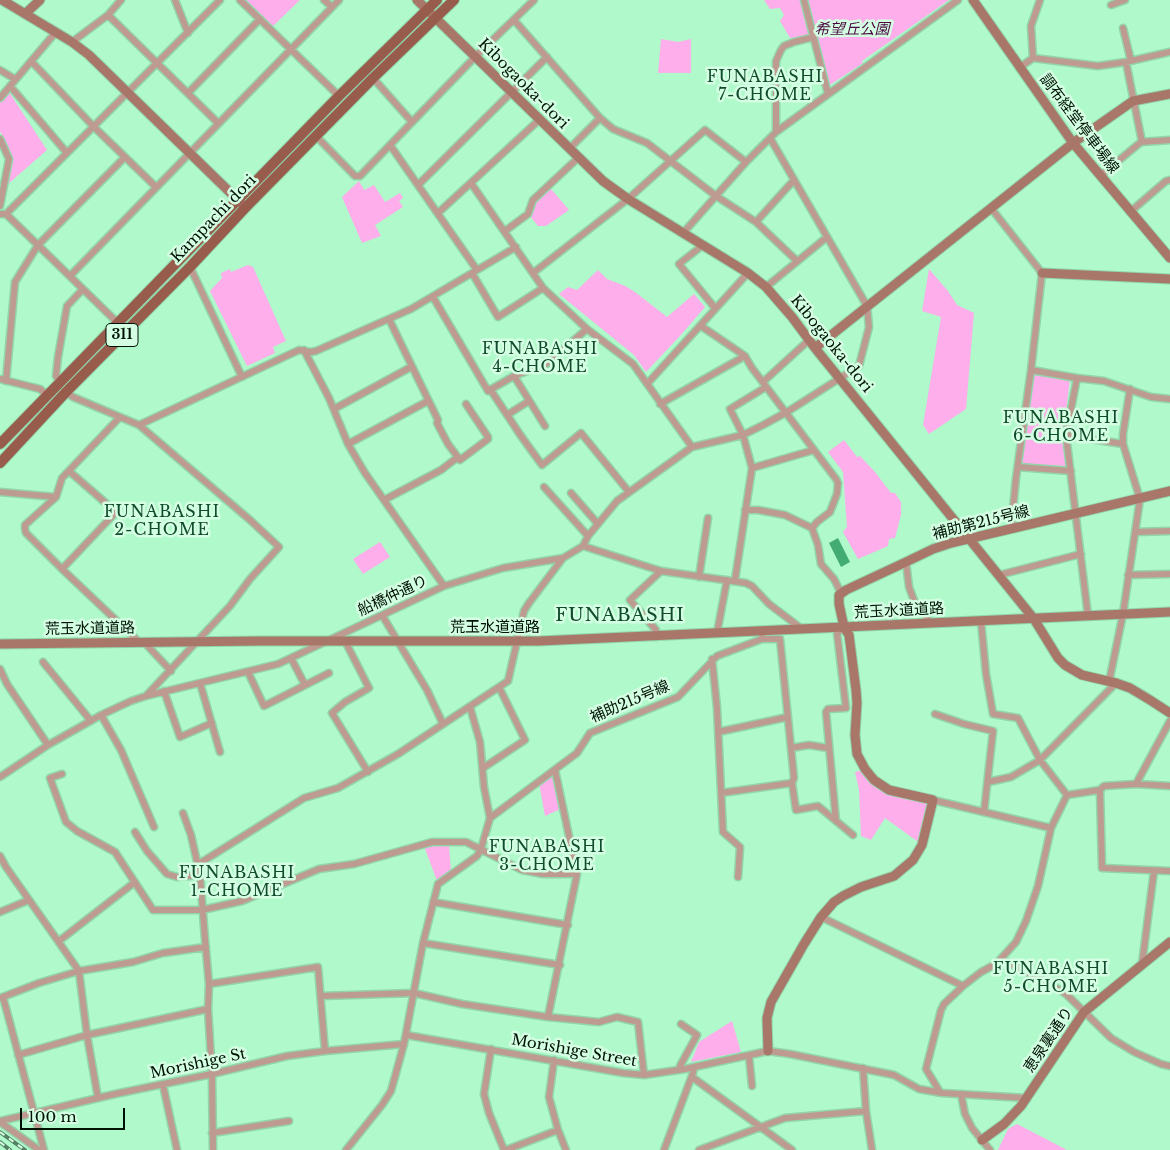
<!DOCTYPE html>
<html>
<head>
<meta charset="utf-8">
<style>
	body { margin:0 }
	#map { position:relative; width:1170px; height:1150px; overflow:hidden; background:#aff9ca; font-family:"Libre Baskerville",serif }
	canvas { display:block }
	.scale { position:absolute; left:20px; top:1108px; width:105px; height:22px; box-sizing:border-box; border:2px solid #001206; border-top:0; padding-left:6px; font-size:15px; line-height:18px; white-space:nowrap; color:#001206; -webkit-text-stroke:4px #d4ffe2; paint-order:stroke }
</style>
</head>
<body>
<div id="map">
<canvas width="1170" height="1150"></canvas>
<div class="scale">100 m</div>
</div>
<script>
const context = document.querySelector('canvas').getContext('2d');
context.lineJoin = 'round';
function fill(path, color) {
  context.fillStyle = color;
  context.fill(path, 'evenodd');
}
function shape(rows) {
  const path = new Path2D();
  for (const r of rows) {
    path.moveTo(r[0], r[1]);
    for (let i = 2; i < r.length; i += 2) path.lineTo(r[i], r[i + 1]);
  }
  return path;
}
function trace(path, color, width, dash) {
  context.strokeStyle = color;
  context.lineWidth = width;
  context.lineCap = dash ? 'butt' : 'round';
  context.setLineDash(dash || []);
  context.stroke(path);
}
function write(font, color, halo, rows, align = 'center') {
  context.font = font + ' "Libre Baskerville","Noto Sans JP",serif';
  context.lineWidth = 5;
  context.setLineDash([]);
  context.textBaseline = 'middle';
  context.strokeStyle = halo;
  context.fillStyle = color;
  for (const [text, x, y, turn = 0] of rows) {
    context.save();
    context.translate(x, y);
    context.rotate((+turn || 0) * Math.PI / 180);
    context.textAlign = isNaN(turn) ? turn : align;
    if (halo) context.strokeText(text, 0, 0);
    context.fillText(text, 0, 0);
    context.restore();
  }
}
fill(shape([
	[246,0,300,0,272,27],
	[764,0,949,0,862,61,863,63,830,85,817,36,790,38,780,21,784,15,780,8,770,9],
	[661,39,678,42,691,39,691,73,658,73],
	[9,92,47,150,8,184,13,160,0,131,0,102],
	[359,181,364,190,374,185,385,202,400,193,403,198,399,201,403,207,375,225,381,236,362,243,342,197],
	[549,189,551,189,569,210,546,226,538,226,530,216,535,202],
	[248,265,253,267,286,341,273,347,275,353,247,366,210,291,222,278,221,273,230,269,231,272],
	[929,269,948,291,957,305,974,313,966,409,929,434,923,425,941,317,922,311],
	[598,270,607,279,625,286,635,292,667,317,694,294,705,307,680,336,646,372,634,355,559,294,568,287,577,290],
	[1033,374,1070,380,1063,434,1066,466,1020,464],
	[844,440,857,457,860,456,875,472,891,493,895,493,901,502,901,515,895,538,889,539,888,546,858,559,843,532,847,527,843,472,828,452],
	[380,542,390,557,363,574,353,559],
	[863,770,873,780,932,801,921,844,885,818,871,840,861,836,859,790,855,772],
	[555,771,563,808,545,816,539,783],
	[430,844,449,845,451,871,437,881,424,846],
	[732,1021,741,1052,691,1062,699,1042],
	[1017,1124,1067,1150,998,1150,1008,1129]
]), '#feaeea');
fill(shape([
	[838,538,850,562,841,567,829,543]
]), '#43ac72');
const street = shape([
	[175,0,188,33],
	[240,0,339,96],
	[324,0,332,7],
	[804,0,828,94],
	[1111,5,1125,0],
	[108,15,218,123],
	[514,20,600,118,613,129,647,143,716,196,756,222,797,261],
	[1123,28,1131,61],
	[72,42,108,15,121,0],
	[1033,58,1098,66,1126,62,1170,52],
	[31,61,94,127,156,187],
	[1126,62,1142,142],
	[1019,68,1033,58,1031,26,1040,0],
	[0,70,15,79],
	[373,78,412,122],
	[10,86,67,153],
	[188,93,260,19],
	[0,98,55,33],
	[776,132,776,61,781,50,784,46,794,42,814,37],
	[317,137,355,176,360,176,475,57,534,0],
	[0,139,9,159,0,206],
	[390,145,477,270],
	[569,149,600,118],
	[1100,176,1141,142,1170,140],
	[471,183,543,288,587,329,633,364,692,447],
	[418,185,547,57],
	[991,208,1042,273,1031,370,1016,478,1011,529],
	[1130,212,1166,181,1170,180],
	[438,213,539,120],
	[0,214,6,214,126,331],
	[6,214,220,0],
	[756,222,794,180],
	[505,231,528,214,533,200,578,158],
	[684,232,746,162,776,132,958,0],
	[703,245,679,264,715,308],
	[190,267,242,377],
	[472,273,498,317,543,288],
	[533,273,628,199,705,130,746,162],
	[70,276,339,0],
	[766,287,827,237],
	[433,297,488,391,514,376,546,364,587,329],
	[389,319,438,420,437,423,448,444,460,460,488,439,488,437,466,404],
	[701,326,745,356,752,368,836,479,838,483,837,494,830,512,817,522,812,528,818,545,821,564,834,579,841,593],
	[304,350,329,398,348,444,365,473,444,586],
	[1031,370,1077,378,1104,381,1151,397,1170,399],
	[514,376,545,426],
	[1077,378,1066,435,1088,616],
	[0,379,40,389,47,395],
	[6,381,15,282,38,245,125,157],
	[61,382,56,376,58,357,67,306,83,289],
	[763,382,809,340],
	[647,384,748,273],
	[490,389,521,436,542,465,581,433,629,492],
	[66,392,73,397,139,425,250,520,279,547,250,579,230,606,146,696],
	[660,404,745,356],
	[334,409,411,367],
	[507,415,529,401],
	[120,417,62,478,56,497,25,525,25,529,26,533,62,569,139,642],
	[139,425,299,350,311,352,316,351,411,309,516,247],
	[1066,435,1123,444],
	[348,444,428,401],
	[1018,467,1071,471],
	[752,468,814,450],
	[544,487,588,536],
	[0,492,56,497],
	[571,493,598,524],
	[384,500,441,470,458,457],
	[745,510,758,510,785,515,812,528],
	[1135,532,1170,531],
	[583,546,588,536,617,501,692,447,743,435,763,425,787,412,859,366,869,327,867,306,770,138],
	[906,562,909,587,915,603,930,622],
	[62,569,116,512,69,471],
	[999,575,1081,554],
	[1128,575,1170,574],
	[699,577,708,518],
	[735,580,752,468,743,435,730,409,766,387],
	[382,615,427,690,443,724],
	[981,621,986,674,993,714,1018,718,1040,760,1067,795],
	[717,633,727,580],
	[656,637,656,630,630,600,661,571],
	[762,637,762,639,780,639,794,778,792,783,796,810,818,806,853,835],
	[345,641,369,688,345,702,332,713,368,772],
	[144,642,171,671],
	[291,658,305,685],
	[712,659,717,708,723,832,740,847,738,877],
	[43,662,91,721],
	[0,669,7,684,48,745],
	[248,672,264,706,329,673],
	[1109,682,1123,614,1140,499,1123,444,1123,434,1130,389],
	[200,683,220,752],
	[164,691,180,737,212,723],
	[935,714,964,724,993,731,984,812],
	[101,715,121,750,154,827],
	[718,732,788,717],
	[791,748,809,745,828,748],
	[483,768,525,740,499,687],
	[62,774,50,778,66,822,77,831,115,852,153,910,202,910,242,901,319,869,354,864,432,842,466,842,522,870,543,874,577,874],
	[0,777,48,745,101,715,131,701,146,696,278,664,444,586,503,568,563,558,583,546,661,571,746,583,752,586,769,604,802,629],
	[988,782,1011,777,1040,760,1116,683],
	[1136,784,1170,721],
	[1100,790,1102,868,1170,871],
	[721,793,792,783],
	[1067,795,1100,790,1104,786,1136,784,1170,786],
	[933,800,1051,828],
	[183,813,191,835,200,875,205,939,209,984,208,1009,212,1074,213,1150],
	[490,818,577,753,590,733,678,697,717,656,762,639],
	[836,821,826,712,828,709,846,708,837,633,844,627],
	[135,832,147,851,167,874,177,877,200,875],
	[0,856,6,867,79,971,87,1035,98,1098],
	[197,865,304,798,338,788,398,754,508,681,524,611,529,603,563,558],
	[433,902,568,925],
	[0,912,29,900],
	[821,917,963,986],
	[59,941,135,882],
	[423,943,560,965],
	[1001,959,1045,981,1066,994,1111,1038,1134,1052,1161,1064,1170,1066],
	[1142,964,1154,871],
	[209,984,318,967,325,1051],
	[321,996,414,993,462,1004,548,1017,599,1022,617,1017,638,1022,644,1075],
	[3,997,44,1150],
	[0,998,39,983,79,971,133,962,163,953,206,947],
	[548,1017,577,874,555,770],
	[406,1035,623,1073,644,1075,685,1069,768,1051,790,1054,894,1075,919,1089,942,1093,1026,1098],
	[491,1049,484,1094,489,1113,504,1150],
	[18,1055,87,1035,208,1009],
	[749,1056,752,1086],
	[554,1060,549,1097,558,1130,566,1150],
	[863,1068,866,1111,872,1150],
	[680,1070,680,1066,697,1035,681,1024],
	[692,1077,792,1150],
	[163,1085,177,1150],
	[940,1092,926,1069,941,1010,944,1004,963,986,981,972,996,964,1016,942,1026,921,1038,886,1051,828,1067,795],
	[961,1094,965,1114,972,1128,990,1150],
	[0,1121,115,1094,212,1074,287,1056,325,1051,404,1044],
	[0,1122,39,1150],
	[212,1133,289,1121],
	[346,1150,382,1105,391,1091,404,1044,423,943,438,884,477,856,481,849,490,818,484,787,480,742,470,707],
	[506,1150,558,1130],
	[664,1150,693,1073,694,1067],
	[699,1150,785,1118,866,1111]
]);
const secondary = shape([
	[2,0,72,42,89,55,242,204],
	[417,0,603,181,628,199,748,273,766,287,792,317,815,348,1034,619,1058,658,1065,665,1082,675,1116,683,1130,688,1150,700,1170,713],
	[973,0,1073,143,1170,258],
	[25,14,40,0],
	[1042,273,1170,279],
	[815,348,1073,143,1133,101,1170,94],
	[0,644,259,641,539,641,1170,612],
	[768,1051,767,1018,771,1002,804,944,821,917,834,902,843,896,861,887,894,876,913,860,922,845,933,800,889,790,874,780,865,769,857,754,855,735,857,703,856,690,849,635,844,627,839,604,839,595,846,590,906,562,933,549,951,543,1170,491],
	[982,1140,1004,1124,1021,1106,1084,1012,1170,942]
]);
const primary = shape([
	[0,444,339,96,437,0],
	[0,463,66,392,190,267,245,208,373,78,454,0]
]);
trace(street, '#93d4ab', 9);
trace(secondary, '#93d4ab', 11);
trace(primary, '#93d4ab', 12);
trace(street, '#be9b91', 6);
trace(secondary, '#a87769', 9);
trace(primary, '#985c4c', 10);
const rail = shape([
	[0,1132,25,1150],
	[0,1142,10,1150]
]);
trace(rail, '#548164', 4);
trace(rail, '#d4ffe2', 2, [5.5]);
for (const [x, y, w] of [
	[122,335,32]
]) {
  const box = new Path2D();
  box.roundRect(x - w / 2, y - 11.5, w, 23, 4);
  context.fillStyle = '#d4ffe2';
  context.fill(box);
  trace(box, '#001206', 1);
}
write('bold 14px', '#001206', null, [
	["311",122,335]
]);
write('italic 15px', '#4b0840', '#d4ffe2', [
	["希望丘公園",852,30]
]);
write('15px', '#001206', '#d4ffe2', [
	["Kibogaoka-dori",523,84,45],
	["調布経堂停車場線",1079,124,53],
	["Kampachi dori",214,219,-46],
	["Kibogaoka-dori",831,344,51],
	["補助第215号線",981,523,-14],
	["船橋仲通り",393,596,-25],
	["荒玉水道道路",899,611,-3],
	["荒玉水道道路",495,628],
	["荒玉水道道路",90,629,-1],
	["補助215号線",630,702,-23],
	["恵泉裏通り",1049,1040,-56],
	["Morishige Street",574,1051,10],
	["Morishige St",198,1064,-12]
]);
context.letterSpacing = '1px';
write('16px', '#114b2d', '#d4ffe2', [
	["FUNABASHI",765,77],
	["7-CHOME",765,95],
	["FUNABASHI",540,349],
	["4-CHOME",540,367],
	["FUNABASHI",1061,418],
	["6-CHOME",1061,436],
	["FUNABASHI",162,512],
	["2-CHOME",162,530],
	["FUNABASHI",547,847],
	["3-CHOME",547,865],
	["FUNABASHI",237,873],
	["1-CHOME",237,891],
	["FUNABASHI",1051,969],
	["5-CHOME",1051,987]
]);
context.letterSpacing = '0px';
context.letterSpacing = '1px';
write('18px', '#114b2d', '#d4ffe2', [
	["FUNABASHI",620,616]
]);
context.letterSpacing = '0px';
</script>
</body>
</html>
